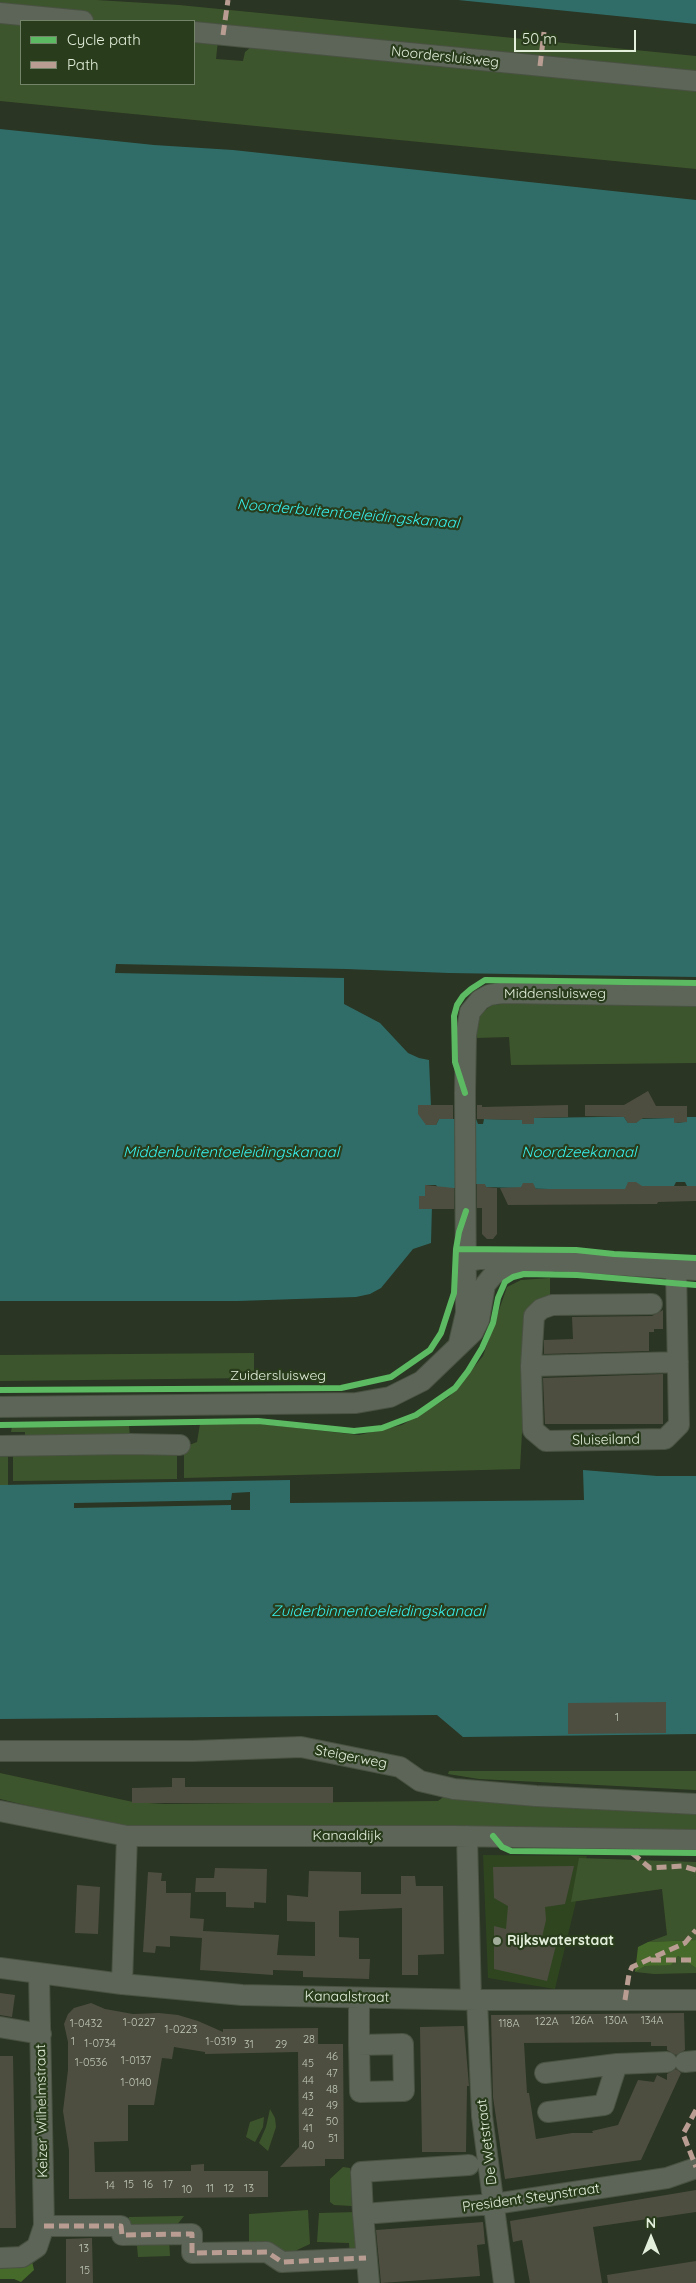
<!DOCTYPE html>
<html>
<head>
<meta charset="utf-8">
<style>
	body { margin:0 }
	#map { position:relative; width:696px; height:2283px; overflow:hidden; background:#2a3523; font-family:Quicksand,sans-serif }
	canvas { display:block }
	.legend { position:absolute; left:20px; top:20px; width:175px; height:65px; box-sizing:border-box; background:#293c1c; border:1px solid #738468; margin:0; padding:6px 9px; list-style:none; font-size:15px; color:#e3efdb }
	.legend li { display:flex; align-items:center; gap:10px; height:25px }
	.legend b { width:25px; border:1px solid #738468 }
	.north { position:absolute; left:626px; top:2213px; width:50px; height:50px; -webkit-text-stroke:4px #293c1c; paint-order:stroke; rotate:0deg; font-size:14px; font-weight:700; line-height:20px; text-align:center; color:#e3efdb }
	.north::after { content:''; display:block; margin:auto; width:18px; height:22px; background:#e3efdb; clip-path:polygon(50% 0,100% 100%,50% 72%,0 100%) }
	.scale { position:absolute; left:514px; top:30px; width:122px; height:22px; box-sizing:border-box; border:2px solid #e3efdb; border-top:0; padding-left:6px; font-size:15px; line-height:18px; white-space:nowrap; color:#e3efdb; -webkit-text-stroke:4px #293c1c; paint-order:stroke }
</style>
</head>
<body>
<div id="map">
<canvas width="696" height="2283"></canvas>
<ul class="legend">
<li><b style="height:6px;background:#5cba63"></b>Cycle path</li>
<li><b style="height:6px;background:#b99d93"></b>Path</li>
</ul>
<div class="north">N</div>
<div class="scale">50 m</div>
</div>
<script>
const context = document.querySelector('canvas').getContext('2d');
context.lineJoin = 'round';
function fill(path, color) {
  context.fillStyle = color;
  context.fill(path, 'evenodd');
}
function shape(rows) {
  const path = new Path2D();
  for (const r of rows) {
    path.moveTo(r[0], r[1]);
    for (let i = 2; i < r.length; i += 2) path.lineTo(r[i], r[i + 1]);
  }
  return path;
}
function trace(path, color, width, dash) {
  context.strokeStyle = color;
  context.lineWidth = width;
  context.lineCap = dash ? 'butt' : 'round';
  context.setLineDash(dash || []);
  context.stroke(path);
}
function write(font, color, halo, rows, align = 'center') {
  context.font = font + ' Quicksand,sans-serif';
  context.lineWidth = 4.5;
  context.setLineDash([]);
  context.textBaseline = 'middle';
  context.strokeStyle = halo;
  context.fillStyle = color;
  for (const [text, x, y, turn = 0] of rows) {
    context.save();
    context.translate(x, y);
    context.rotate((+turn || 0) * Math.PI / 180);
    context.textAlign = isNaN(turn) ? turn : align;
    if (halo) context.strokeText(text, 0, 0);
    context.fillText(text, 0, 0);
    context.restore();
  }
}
fill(shape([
	[483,1855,587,1856,555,1989,488,1978]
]), '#2f4520');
fill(shape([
	[0,0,96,0,179,5,696,56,696,75,219,30,216,59,243,61,245,52,251,47,696,86,696,169,0,101],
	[21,21,194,21,194,84,21,84],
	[538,1000,696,1002,696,1063,511,1065,509,1037,475,1038,479,1015,492,1005],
	[550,1278,550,1299,528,1323,520,1469,184,1478,184,1447,197,1442,200,1424,261,1424,359,1435,402,1425,449,1397,483,1356,507,1287,521,1280],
	[254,1353,254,1378,0,1381,0,1355],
	[129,1425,130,1438,25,1439,25,1432,11,1432,12,1426],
	[8,1448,8,1485,0,1485,0,1449],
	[177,1448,177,1479,13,1481,13,1449],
	[449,1771,696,1771,696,1790,479,1779,448,1774],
	[0,1773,133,1802,164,1804,438,1801,446,1795,696,1811,696,1830,109,1825,0,1799],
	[579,1858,696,1862,696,1940,648,1942,667,1935,662,1889,571,1902],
	[678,1956,696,1968,696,1973,654,1974,635,1972,645,1966,671,1964],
	[270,2109,275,2118,276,2127,268,2151,259,2143,266,2127],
	[264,2117,263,2127,255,2142,246,2137,250,2122],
	[343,2167,350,2168,352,2206,334,2205,330,2202,330,2179],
	[308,2210,310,2244,284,2256,249,2247,249,2214],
	[357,2212,360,2252,350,2256,349,2243,317,2242,319,2213],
	[184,2216,176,2226,128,2227,129,2217],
	[169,2239,170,2256,138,2257,137,2246,128,2244]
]), '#3d552c');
fill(shape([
	[696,1940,696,1968,678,1956,671,1965,645,1966,635,1972,638,1947,648,1942],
	[0,2257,32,2261,34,2270,21,2282,14,2279,0,2279]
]), '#466a2a');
fill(shape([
	[458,0,696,0,696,24],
	[0,129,154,145,233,150,696,200,696,977,449,973,346,969,116,964,115,973,344,978,344,1004,380,1023,408,1053,419,1058,429,1060,431,1107,436,1125,439,1119,476,1119,478,1124,483,1124,484,1119,523,1120,534,1118,599,1117,624,1117,628,1123,636,1123,638,1119,674,1118,677,1123,684,1122,687,1117,696,1117,696,1186,687,1186,685,1182,676,1182,674,1186,638,1186,629,1182,627,1189,580,1190,486,1187,484,1184,475,1184,473,1188,438,1188,436,1185,426,1185,432,1205,431,1243,413,1249,381,1288,370,1294,356,1297,238,1301,0,1301],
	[583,1470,657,1476,696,1476,696,1734,463,1737,437,1715,0,1719,0,1485,290,1480,290,1503,584,1500]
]), '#306d69');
fill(shape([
	[250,1492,250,1510,231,1510,231,1505,74,1508,74,1503,231,1500,232,1493]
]), '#2a3523');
fill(shape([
	[648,1091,656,1106,687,1106,687,1122,674,1123,674,1118,643,1118,636,1123,628,1123,624,1117,585,1116,585,1105,624,1105],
	[418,1105,453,1105,453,1119,439,1119,436,1125,426,1125,418,1114],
	[477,1105,482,1105,482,1107,568,1105,568,1117,534,1118,534,1124,522,1124,522,1120,477,1119],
	[628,1182,636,1182,642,1186,696,1186,696,1201,658,1202,657,1204,508,1205,500,1188,521,1187,523,1183,533,1183,536,1189,625,1189],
	[477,1184,485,1184,486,1187,497,1188,497,1234,493,1239,487,1239,482,1234,482,1208,477,1208],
	[425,1185,454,1188,454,1209,419,1209,419,1196,425,1196],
	[663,1310,663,1329,654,1329,654,1332,649,1332,649,1351,544,1354,544,1340,573,1339,572,1317,652,1316],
	[663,1374,663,1424,545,1424,543,1378],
	[666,1702,666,1733,568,1734,568,1703],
	[172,1778,185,1778,185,1787,333,1787,333,1803,132,1803,132,1788,172,1787],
	[574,1866,565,1904,545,1907,546,1920,542,1937,557,1941,547,1981,494,1969,494,1926,506,1929,508,1906,494,1898,493,1867],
	[215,1868,267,1869,266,1903,254,1902,254,1908,226,1907,226,1892,195,1892,196,1878,214,1878],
	[309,1871,361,1872,361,1894,401,1894,401,1876,415,1876,416,1886,443,1886,444,1954,418,1955,418,1975,402,1975,402,1908,339,1911,339,1937,359,1938,359,1959,370,1959,369,1979,303,1977,303,1971,273,1970,273,1975,200,1970,202,1938,170,1936,170,1947,156,1946,155,1953,143,1952,148,1872,162,1873,161,1881,166,1881,166,1893,191,1893,190,1918,204,1919,203,1931,279,1935,277,1955,315,1956,315,1922,287,1921,287,1895,308,1897],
	[77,1885,100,1887,98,1934,75,1933],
	[0,1993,15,1995,12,2017,0,2015],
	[91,2003,105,2009,133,2014,159,2013,178,2015,198,2021,223,2032,223,2029,318,2028,318,2044,343,2044,344,2159,325,2159,325,2166,280,2167,299,2147,298,2052,205,2054,205,2052,174,2047,172,2059,162,2058,154,2105,128,2105,128,2141,94,2142,95,2172,191,2171,191,2165,204,2164,204,2171,268,2171,268,2197,69,2199,69,2150,63,2111,68,2070,68,2042,64,2024,68,2014,74,2008],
	[684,2013,685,2050,676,2055,667,2050,667,2046,651,2046,651,2042,524,2043,527,2093,529,2093,536,2139,572,2133,593,2133,592,2131,618,2125,638,2080,654,2082,657,2075,667,2080,667,2074,676,2069,681,2073,641,2160,505,2179,493,2097,491,2015],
	[464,2026,469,2086,467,2086,466,2152,422,2152,420,2027],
	[0,2056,13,2056,16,2228,0,2228],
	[696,2190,696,2212,593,2227,602,2283,530,2283,522,2240,513,2242,510,2221],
	[483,2222,485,2244,477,2245,480,2276,381,2283,376,2230],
	[92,2238,93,2283,66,2283,66,2239],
	[696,2261,696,2283,608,2283,607,2275]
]), '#4e4e40');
const minor = shape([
	[0,13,83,21],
	[194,32,696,81],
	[466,1262,479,1259,522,1259,696,1270],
	[652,1304,552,1305,541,1309,534,1316,531,1366,533,1430,546,1441,665,1439,679,1425,676,1269],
	[459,1343,466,1313,465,1093,466,1035,470,1012,480,1000,489,995,502,993,696,996],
	[531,1366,678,1362],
	[0,1407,356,1403,390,1397,422,1381,473,1332,479,1320,485,1285,494,1274,512,1266,551,1262],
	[0,1446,130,1444,180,1445],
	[0,1751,193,1751,301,1747,400,1767,420,1781,454,1789,536,1796,696,1804],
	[0,1811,127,1836,455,1836,696,1840],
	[467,1836,471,2000],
	[0,1968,122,1984,242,1995,477,2000,696,2000],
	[122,1984,127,1836],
	[477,2000,482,2116,504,2283],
	[0,2027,41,2034],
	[359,2045,403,2044,404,2091,360,2092,359,2045,359,1998],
	[685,2062,696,2061],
	[545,2073,617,2064],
	[548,2112,604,2105,617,2064,667,2062],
	[363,2214,361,2172,469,2165],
	[44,2226,121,2226,122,2235,192,2234,192,2253,267,2252,282,2262,366,2258],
	[0,2258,22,2257,37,2247,44,2226,39,1974],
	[369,2283,363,2214,494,2204,667,2178,696,2168]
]);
trace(minor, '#495242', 22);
trace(minor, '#5c6557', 20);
trace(shape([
	[223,35,228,0],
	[540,66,544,32],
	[632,1853,650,1868,682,1866,696,1870],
	[651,1960,696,1960],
	[625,2000,629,1974,632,1967,685,1943,696,1930],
	[696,2110,683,2134,696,2167],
	[44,2226,121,2226,122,2235,192,2234,192,2253,267,2252,282,2262,366,2258]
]), '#b99d93', 5, [10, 5]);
trace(shape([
	[465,1093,455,1062,454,1016,457,1005,463,996,471,989,485,980,696,983],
	[456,1249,576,1250,614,1254,696,1258],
	[0,1390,341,1388,391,1377,430,1350,441,1333,454,1293,456,1249,459,1232,466,1211],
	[0,1425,258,1421,354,1431,382,1428,416,1415,455,1388,468,1371,482,1348,493,1323,498,1298,505,1282,513,1277,524,1274,577,1275,696,1285],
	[493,1836,502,1847,511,1851,696,1853]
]), '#5cba63', 6);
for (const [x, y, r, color] of [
	[497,1941,5,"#a2ae9b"]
]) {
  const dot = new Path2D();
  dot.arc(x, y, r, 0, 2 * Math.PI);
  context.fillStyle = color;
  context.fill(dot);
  trace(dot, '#293c1c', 2);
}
write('11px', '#bec7b4', null, [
	["1",617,1718],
	["126A",582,2021],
	["130A",616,2021],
	["134A",652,2021],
	["122A",547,2022],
	["1-0227",139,2023],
	["1-0432",86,2024],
	["118A",509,2024],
	["1-0223",181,2030],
	["28",309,2040],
	["1",73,2042],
	["1-0319",221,2042],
	["1-0734",100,2044],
	["31",249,2045],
	["29",281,2045],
	["46",332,2057],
	["1-0137",136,2061],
	["1-0536",91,2063],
	["45",308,2064],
	["47",332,2074],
	["44",308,2081],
	["1-0140",136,2083],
	["48",332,2090],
	["43",308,2097],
	["49",332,2106],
	["42",308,2113],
	["50",332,2122],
	["41",308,2129],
	["51",333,2139],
	["40",308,2146],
	["15",129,2185],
	["16",148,2185],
	["17",168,2185],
	["14",110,2186],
	["11",210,2189],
	["12",229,2189],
	["13",249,2189],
	["10",187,2190],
	["13",84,2249],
	["15",85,2271]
]);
write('14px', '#e3efdb', '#293c1c', [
	["Noordersluisweg",445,57,6],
	["Middensluisweg",555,994],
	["Zuidersluisweg",278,1376],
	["Sluiseiland",606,1440,-1],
	["Steigerweg",351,1757,11],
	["Kanaaldijk",347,1836],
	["Kanaalstraat",347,1997,1],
	["Keizer Wilhelmstraat",42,2111,-91],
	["De Wetstraat",487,2142,-97],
	["President Steynstraat",531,2198,-8]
]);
write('bold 14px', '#e3efdb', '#293c1c', [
	["Rijkswaterstaat",507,1941]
], 'left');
write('italic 15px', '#37f1ee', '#293c1c', [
	["Noorderbuitentoeleidingskanaal",348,514,5],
	["Middenbuitentoeleidingskanaal",231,1152],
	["Noordzeekanaal",579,1152],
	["Zuiderbinnentoeleidingskanaal",378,1611]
]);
</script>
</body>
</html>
